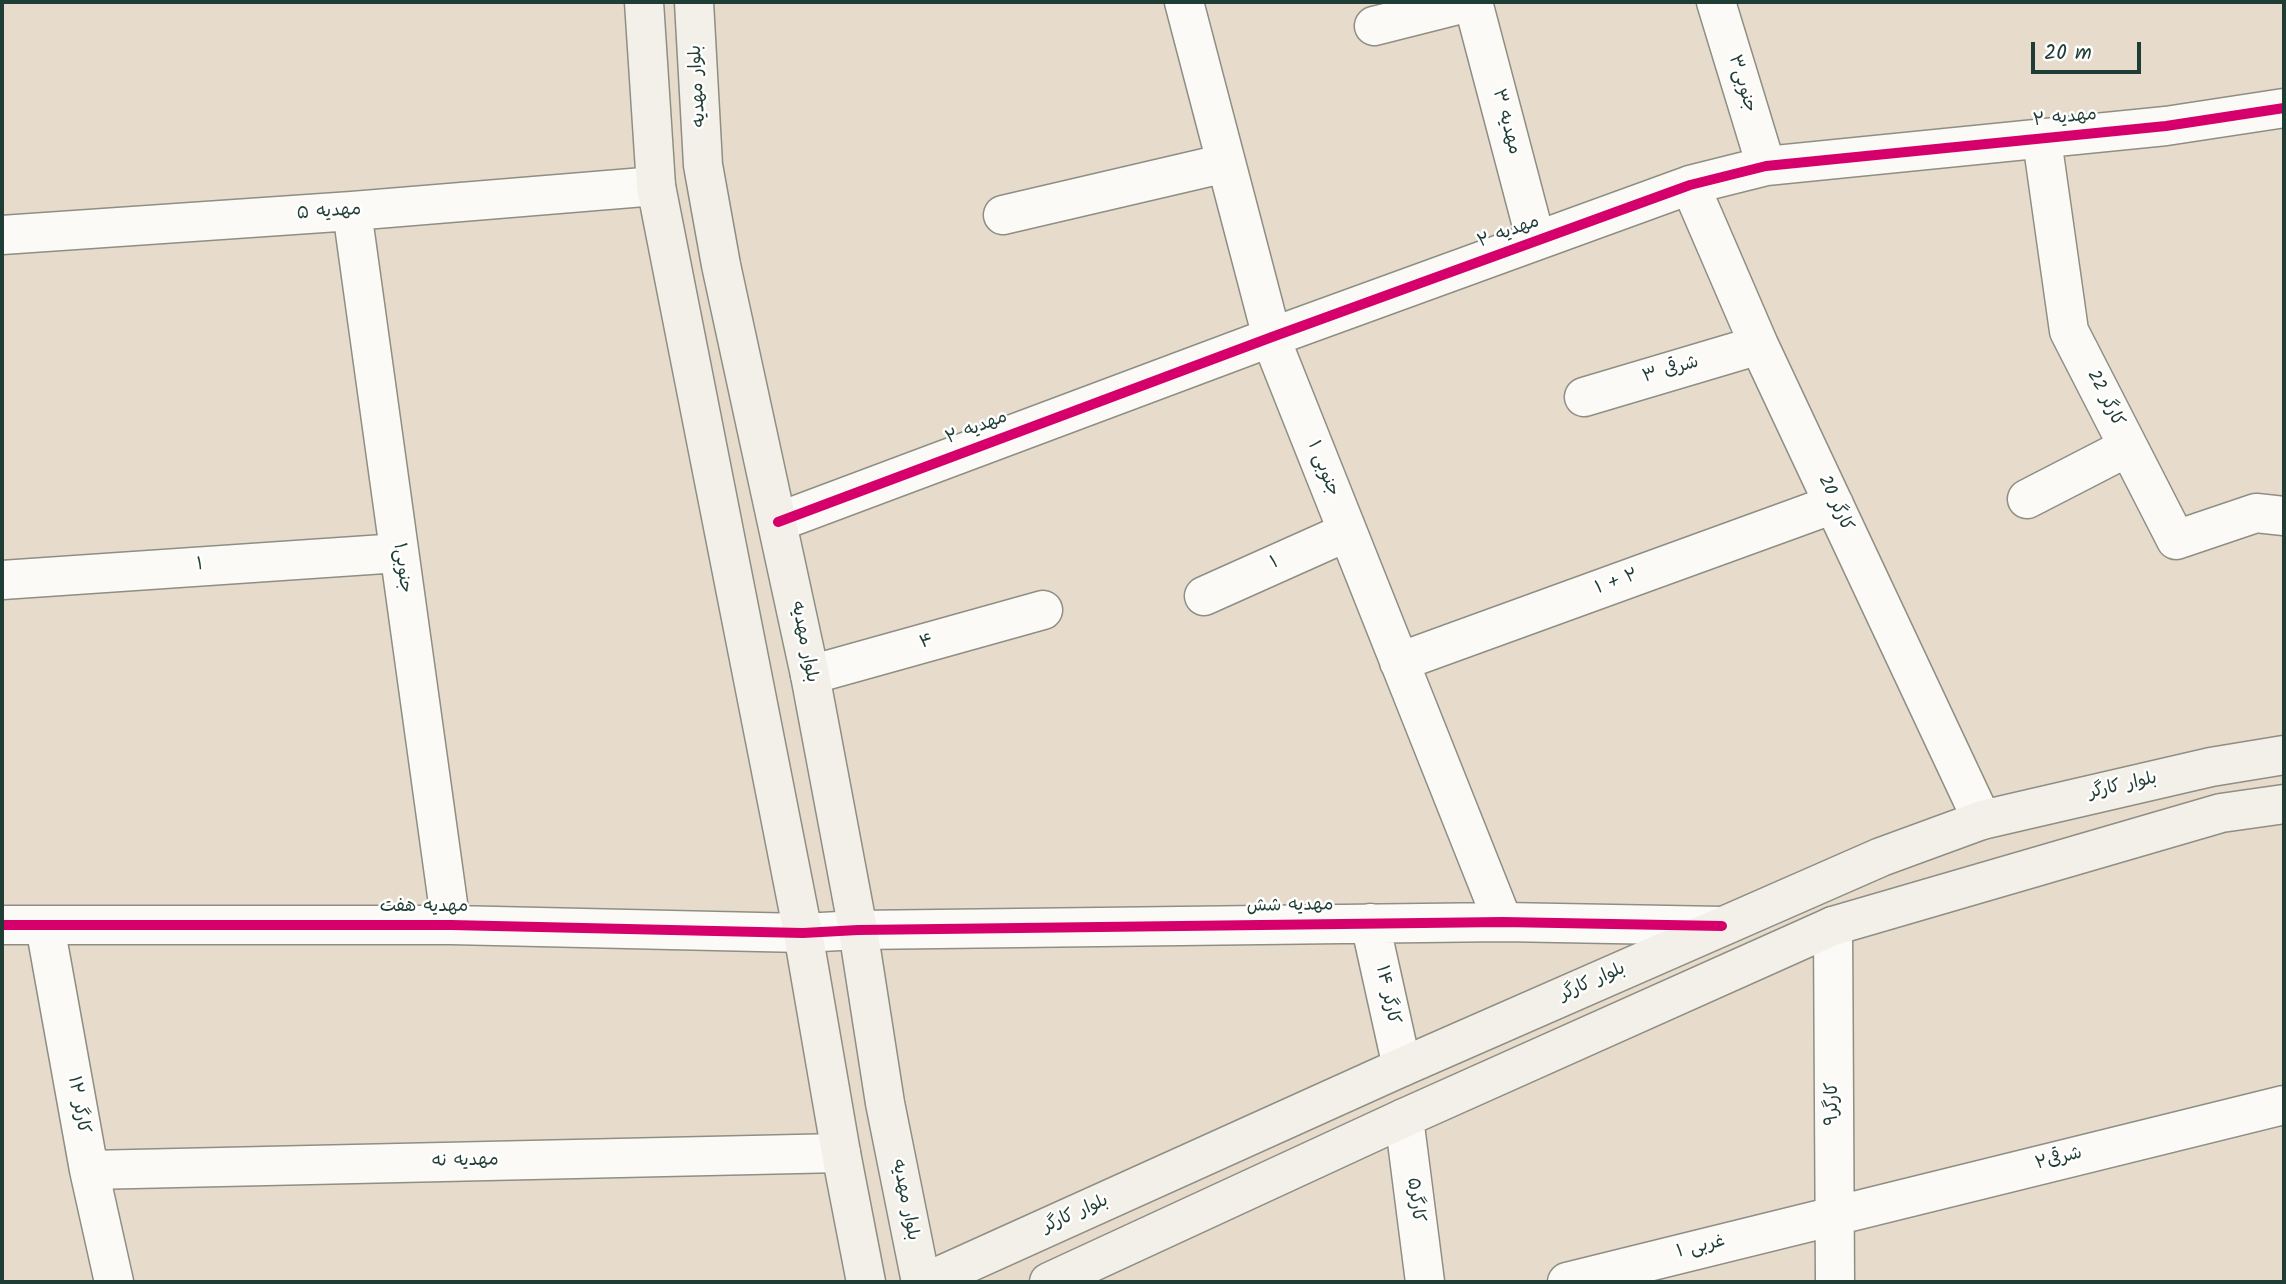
<!DOCTYPE html>
<html>
<head>
<meta charset="utf-8">
<style>
	body { margin:0 }
	#map { position:relative; width:2286px; height:1284px; overflow:hidden; background:#e7dccc; font-family:Kalam,sans-serif }
	canvas { display:block }
	.frame { position:absolute; inset:0; border:4px solid #1f3d34; pointer-events:none }
	.scale { position:absolute; left:2031px; top:42px; width:110px; height:32px; box-sizing:border-box; border:4px solid #1f3d34; border-top:0; padding-left:9px; font-size:21px; line-height:24px; white-space:nowrap; color:#1f3d34; -webkit-text-stroke:5px #fff; paint-order:stroke }
</style>
</head>
<body>
<div id="map">
<canvas width="2286" height="1284"></canvas>
<div class="frame"></div>
<div class="scale">20 m</div>
</div>
<script>
const context = document.querySelector('canvas').getContext('2d');
context.lineJoin = 'round';
function shape(rows) {
  const path = new Path2D();
  for (const r of rows) {
    path.moveTo(r[0], r[1]);
    for (let i = 2; i < r.length; i += 2) path.lineTo(r[i], r[i + 1]);
  }
  return path;
}
function trace(path, color, width, dash) {
  context.strokeStyle = color;
  context.lineWidth = width;
  context.lineCap = dash ? 'butt' : 'round';
  context.setLineDash(dash || []);
  context.stroke(path);
}
function write(font, color, halo, rows, align = 'center') {
  context.font = font + ' Kalam,"Playpen Sans Arabic",sans-serif';
  context.lineWidth = 5;
  context.setLineDash([]);
  context.textBaseline = 'middle';
  context.strokeStyle = halo;
  context.fillStyle = color;
  for (const [text, x, y, turn = 0] of rows) {
    context.save();
    context.translate(x, y);
    context.rotate((+turn || 0) * Math.PI / 180);
    context.textAlign = isNaN(turn) ? turn : align;
    if (halo) context.strokeText(text, 0, 0);
    context.fillText(text, 0, 0);
    context.restore();
  }
}
const street = shape([
	[1184,2,1275,349,1503,922],
	[1473,2,1536,241],
	[1716,2,1766,166],
	[1374,26,1469,2],
	[2042,140,2069,331,2176,540,2256,513,2284,516],
	[1690,185,1759,345,1982,820],
	[352,211,451,925],
	[1003,215,1226,163],
	[2,235,352,211,656,186],
	[1584,397,1759,345],
	[2027,499,2128,447],
	[778,522,1272,337,1690,185,1766,166,2166,126,2284,108],
	[2,580,399,553],
	[1204,596,1347,532],
	[1399,662,1834,504],
	[810,675,1043,610],
	[1370,923,1402,1067],
	[2,925,451,925,803,933,858,930,1503,922,1722,926],
	[45,926,89,1170,114,1282],
	[1833,926,1835,1282],
	[1404,1118,1425,1282],
	[89,1170,841,1153],
	[1567,1282,2284,1105]
]);
const secondary = shape([
	[644,2,656,186,803,933,841,1153,866,1282],
	[694,2,703,165,721,265,810,675,858,930,885,1103,921,1282],
	[926,1282,1402,1067,1881,857,1982,820,2211,767,2284,755],
	[1049,1282,1404,1118,1833,926,2221,813,2284,804]
]);
trace(street, '#8e8e84', 41);
trace(secondary, '#8e8e84', 41);
trace(street, '#fbfaf7', 38);
trace(secondary, '#f3f0e9', 38);
trace(shape([
	[778,522,1272,337,1690,185,1766,166,2166,126,2284,108],
	[2,925,451,925,803,933,858,930,1503,922,1722,926]
]), '#d6006c', 10);
write('18px', '#1f3d34', '#fff', [
	["جنوبی۳",1741,84,73],
	["بلوار مهدیه",699,86,-93],
	["مهدیه ۲",2065,119,-6],
	["مهدیه ۳",1505,122,75],
	["مهدیه ۵",329,213,-4],
	["مهدیه ۲",1509,233,-20],
	["۳ شرقی",1671,371,-16],
	["کارگر 22",2104,399,63],
	["مهدیه ۲",977,429,-21],
	["۱ جنوبی",1322,469,68],
	["کارگر 20",1834,504,65],
	["۱",1275,564,-24],
	["۱",200,566,-4],
	["جنوبی۱",401,568,82],
	["۱ + ۲",1617,583,-20],
	["بلوار مهدیه",803,642,79],
	["۴",927,643,-16],
	["بلوار کارگر",2123,787,-13],
	["مهدیه شش",1290,907,-1],
	["مهدیه هفت",424,908],
	["بلوار کارگر",1593,983,-24],
	["کارگر ۱۴",1386,995,78],
	["کارگر۹",1834,1104,-90],
	["کارگر ۱۲",77,1105,80],
	["شرقی۲",2059,1160,-14],
	["مهدیه نه",465,1162,-1],
	["بلوار مهدیه",904,1200,79],
	["کارگر۵",1414,1200,83],
	["بلوار کارگر",1076,1215,-24],
	["۱ غربی",1701,1248,-14]
]);
</script>
</body>
</html>
